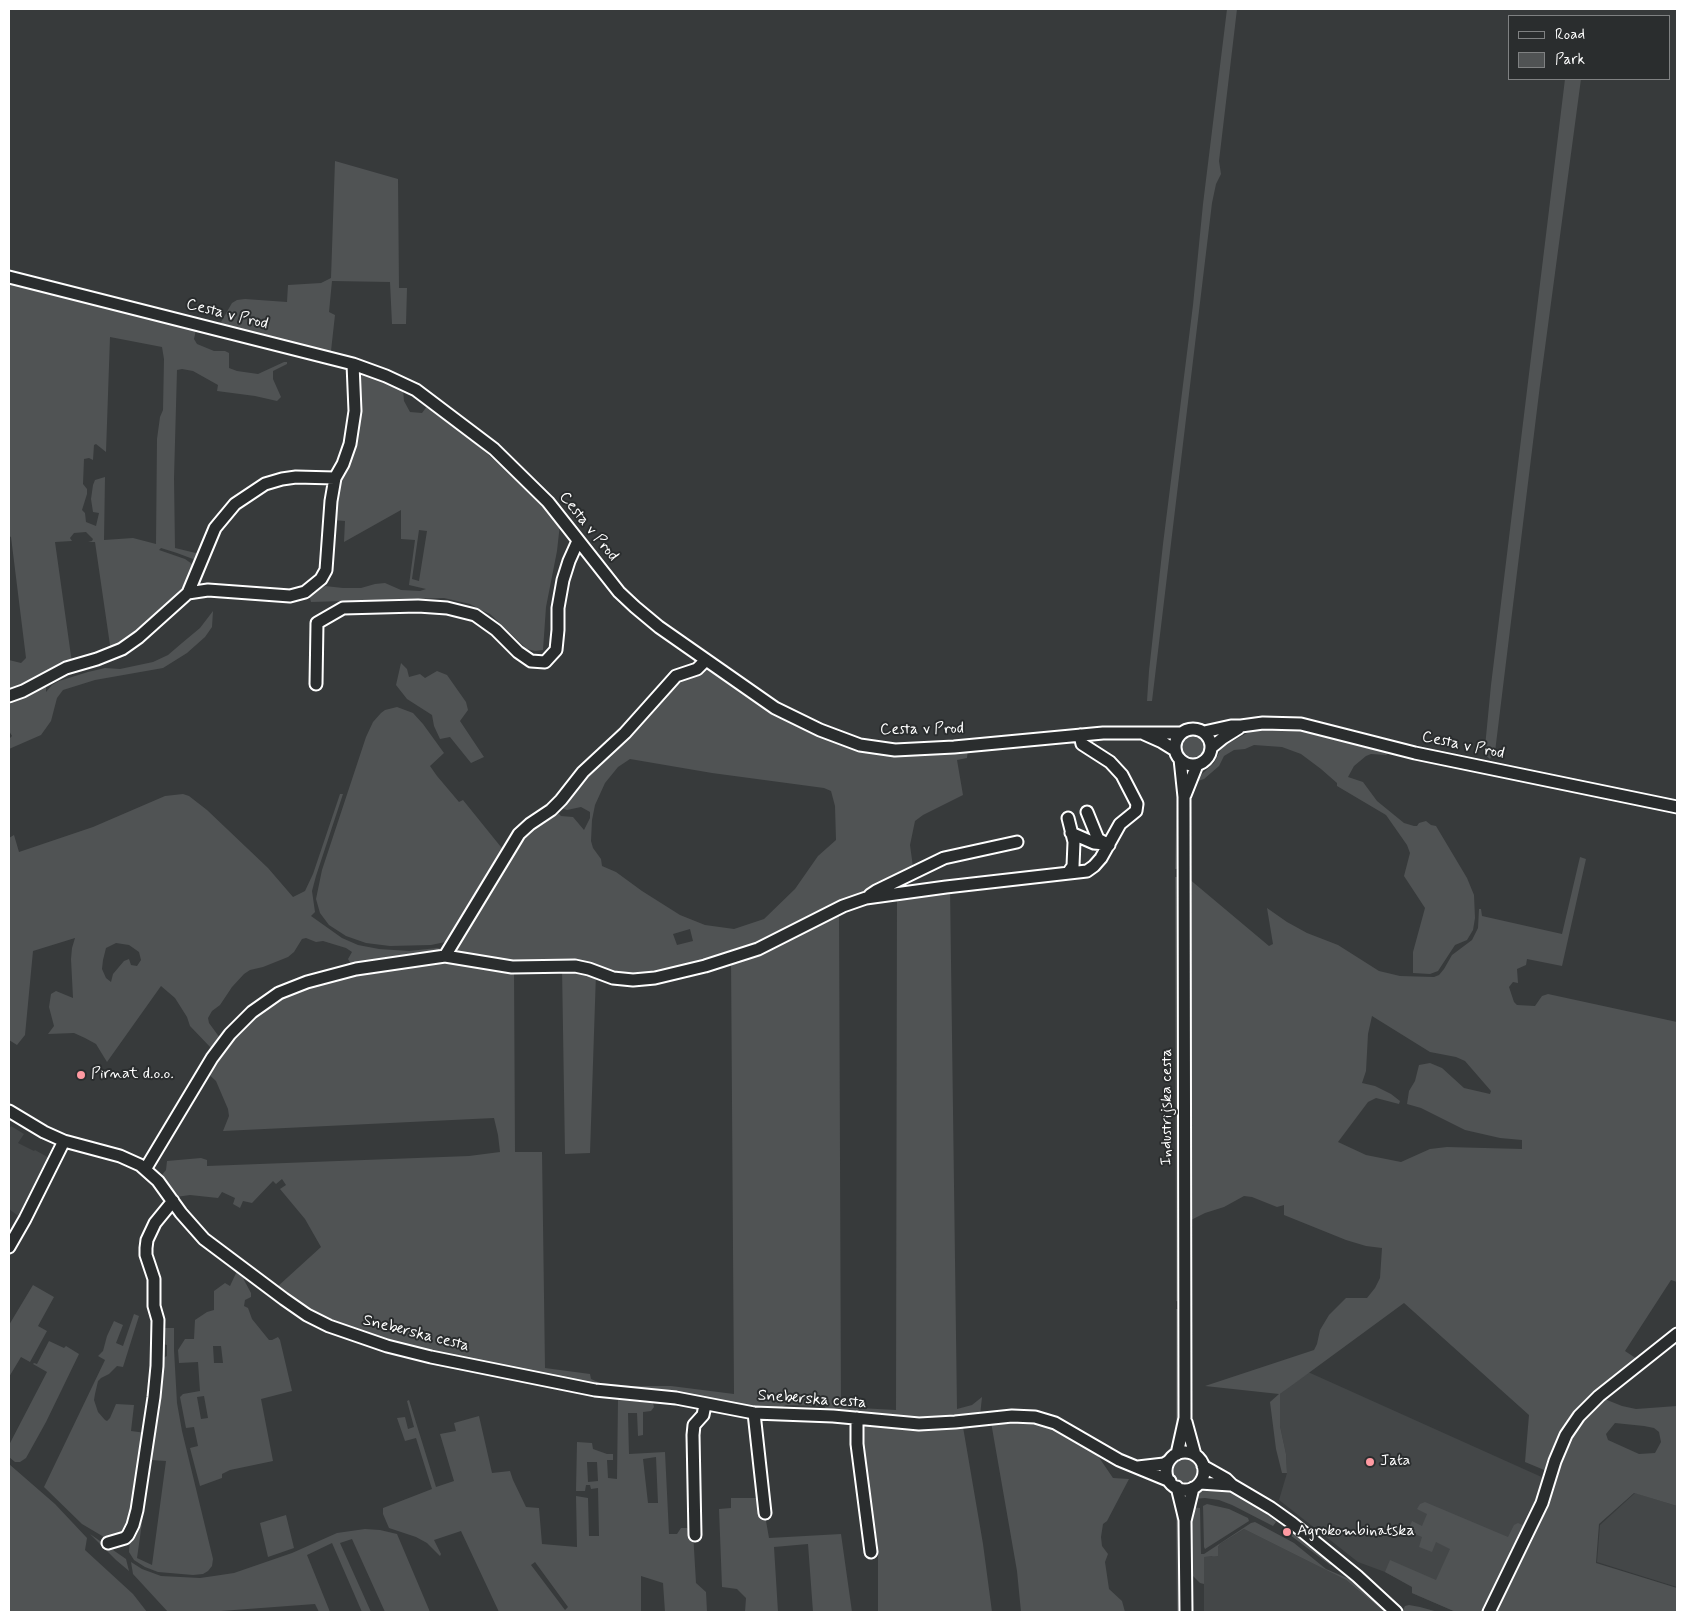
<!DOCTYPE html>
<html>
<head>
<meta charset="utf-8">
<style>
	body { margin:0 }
	#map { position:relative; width:1686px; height:1621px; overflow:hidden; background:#373a3b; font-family:Mynerve,sans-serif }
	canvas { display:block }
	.frame { position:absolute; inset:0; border:10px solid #fff; pointer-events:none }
	.legend { position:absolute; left:1508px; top:15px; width:162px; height:65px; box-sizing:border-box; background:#2a2d2e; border:1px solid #7f8182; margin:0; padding:6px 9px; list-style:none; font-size:15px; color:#fff }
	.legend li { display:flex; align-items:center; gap:10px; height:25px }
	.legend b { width:25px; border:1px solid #7f8182 }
</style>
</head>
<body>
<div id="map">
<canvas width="1686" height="1621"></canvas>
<div class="frame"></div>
<ul class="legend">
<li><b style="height:6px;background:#2a2d2e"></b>Road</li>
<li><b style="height:14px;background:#505354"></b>Park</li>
</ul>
</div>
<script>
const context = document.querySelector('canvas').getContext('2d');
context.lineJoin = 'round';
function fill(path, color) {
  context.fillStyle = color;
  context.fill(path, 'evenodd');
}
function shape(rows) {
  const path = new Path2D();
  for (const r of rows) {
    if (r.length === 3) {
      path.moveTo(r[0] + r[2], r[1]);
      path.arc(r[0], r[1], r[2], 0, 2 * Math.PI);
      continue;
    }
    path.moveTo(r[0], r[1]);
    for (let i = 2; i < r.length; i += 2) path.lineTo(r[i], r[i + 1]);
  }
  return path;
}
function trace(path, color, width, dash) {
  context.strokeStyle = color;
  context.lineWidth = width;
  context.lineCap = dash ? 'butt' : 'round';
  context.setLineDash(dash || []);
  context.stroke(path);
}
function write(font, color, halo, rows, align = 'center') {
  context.font = font + ' Mynerve,sans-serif';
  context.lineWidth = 4;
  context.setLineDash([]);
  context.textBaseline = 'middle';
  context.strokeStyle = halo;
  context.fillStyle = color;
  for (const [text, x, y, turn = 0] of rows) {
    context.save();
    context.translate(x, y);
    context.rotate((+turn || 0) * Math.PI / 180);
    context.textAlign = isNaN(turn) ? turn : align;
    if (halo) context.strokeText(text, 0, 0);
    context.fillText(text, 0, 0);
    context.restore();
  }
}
fill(shape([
	[11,1126,24,1134,18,1143,34,1151,35,1150,51,1159,21,1218,9,1209,9,1129],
	[1308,1372,1546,1479,1530,1523,1456,1612,1412,1593,1412,1586,1385,1572,1358,1562,1279,1500,1287,1473,1286,1454,1280,1426,1280,1394],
	[1635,1493,1677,1506,1677,1587,1597,1562,1600,1525],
	[1244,1529,1346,1580,1384,1612,1204,1612,1204,1557,1212,1557,1220,1544]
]), '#444748');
fill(shape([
	[1227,9,1237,9,1219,161,1221,174,1216,184,1212,203,1152,701,1147,701,1149,671,1163,544,1193,305,1203,204],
	[1565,79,1581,79,1540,385,1495,752,1490,759,1485,755,1485,747,1491,685],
	[335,161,398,179,399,288,407,288,406,324,392,324,390,282,332,281,329,312,335,315,331,351,330,354,213,325,221,322,232,303,237,300,245,299,287,302,288,285,321,283,331,278],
	[9,280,196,330,194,339,197,344,214,351,225,351,229,353,229,368,237,371,258,374,284,362,287,362,287,364,273,371,273,379,281,397,277,401,255,396,217,391,218,385,193,371,182,369,177,370,174,478,175,548,200,554,197,562,193,559,177,553,161,548,159,550,185,559,195,566,181,596,111,652,95,542,88,542,92,541,93,539,86,532,74,533,70,538,72,541,55,542,72,663,9,693,9,660,21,663,26,658,11,537,9,536],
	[110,337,162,347,164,359,163,410,160,417,157,439,156,544,133,538,104,540,105,477,95,480,93,485,91,499,93,512,99,513,96,526,86,522,85,513,82,510,87,494,87,489,83,484,84,459,89,458,93,460,94,445,96,444,106,452],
	[360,372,392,384,403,390,404,401,410,412,422,413,428,405,454,425,538,498,560,524,557,551,546,607,543,650,535,651,527,649,490,614,481,610,470,604,444,598,311,602,309,595,325,586,343,588,361,588,375,584,385,583,401,590,420,591,426,589,409,585,415,540,401,539,401,510,344,542,345,521,333,520,358,374],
	[419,530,427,531,419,581,412,579],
	[213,611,212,627,205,637,187,653,163,668,95,680,63,690,57,698,51,721,41,735,9,749,9,739,12,736,9,731,9,698,46,684,46,692,52,685,59,681,88,672,105,668,120,669,153,662,168,655,182,643,200,628],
	[401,663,407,669,409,677,420,674,425,678,437,671,447,675,466,702,468,710,460,721,484,757,471,763,450,737,440,739,434,726,432,715,407,699,396,685],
	[706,666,854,747,968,749,967,758,957,760,963,795,923,815,915,821,910,845,913,867,877,882,861,893,837,903,760,943,673,969,633,977,525,965,453,954,460,937,521,837,556,811,561,816,573,817,584,830,590,818,590,812,581,807,567,810,558,807,664,687],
	[630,759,712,773,824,788,831,791,835,806,836,840,818,856,795,889,764,919,734,929,705,925,680,915,642,891,616,872,602,866,601,859,593,848,591,841,592,820,595,805,605,783,618,767],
	[690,929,693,941,677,945,673,934],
	[397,707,413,713,423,724,444,753,430,766,437,776,459,802,463,800,505,852,450,941,431,945,390,946,366,943,346,936,329,925,320,913,316,899,322,870,366,737,373,722,381,713,385,710],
	[1271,727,1294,729,1390,751,1386,755,1371,754,1366,756,1354,766,1348,777,1363,782,1377,801,1404,823,1414,826,1417,826,1419,823,1426,821,1431,825,1436,826,1467,878,1474,895,1475,918,1473,930,1467,940,1455,945,1438,971,1430,974,1413,973,1413,952,1425,908,1404,876,1410,853,1407,845,1386,815,1337,786,1337,783,1321,769,1301,754,1282,747,1254,745,1245,749,1234,750,1224,756,1219,766,1204,779,1198,781,1202,774,1214,763,1222,747,1249,732],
	[1193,747,12],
	[1177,781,1179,781,1179,869,1175,869],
	[183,794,189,796,207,810,268,868,293,897,305,891,313,874,340,794,343,794,316,876,312,891,315,912,311,916,342,938,358,945,379,949,409,951,437,948,441,949,441,952,352,966,348,959,352,952,346,948,323,941,316,942,306,938,302,939,294,952,288,957,263,967,250,970,244,974,232,987,220,1005,212,1011,208,1018,209,1023,220,1038,212,1049,190,1026,187,1017,175,998,161,986,107,1062,96,1044,85,1038,74,1033,48,1034,54,1026,49,1007,51,994,56,991,73,998,71,959,72,948,75,938,33,951,25,1035,17,1045,9,1040,9,838,14,835,19,852,93,827,165,796],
	[116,943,129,945,139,952,141,960,137,966,131,965,129,959,124,961,113,974,111,982,106,978,102,969,103,960,106,948],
	[1580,857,1586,859,1562,966,1527,959,1526,965,1517,969,1518,983,1513,982,1509,987,1514,1002,1517,1005,1535,1006,1542,996,1548,994,1677,1022,1677,1282,1671,1280,1625,1351,1640,1361,1592,1398,1549,1472,1525,1462,1529,1415,1404,1303,1280,1394,1280,1426,1286,1454,1287,1473,1282,1473,1276,1449,1270,1402,1279,1394,1205,1386,1314,1350,1317,1344,1320,1330,1329,1315,1346,1298,1367,1298,1375,1288,1380,1278,1382,1248,1366,1246,1346,1240,1284,1215,1284,1205,1277,1207,1252,1197,1244,1196,1224,1207,1205,1213,1189,1221,1188,878,1269,946,1273,944,1267,908,1287,922,1307,933,1338,945,1379,971,1400,976,1434,977,1439,975,1444,969,1452,955,1472,940,1478,928,1479,909,1481,909,1482,916,1562,934],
	[1372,1016,1430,1052,1456,1057,1465,1061,1491,1091,1490,1094,1464,1088,1442,1068,1430,1063,1419,1065,1415,1081,1409,1091,1407,1104,1421,1108,1465,1130,1500,1138,1522,1140,1522,1149,1447,1147,1430,1149,1401,1162,1366,1155,1338,1142,1368,1102,1376,1098,1399,1104,1400,1101,1391,1094,1375,1086,1362,1083,1366,1071,1368,1034],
	[1175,877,1179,877,1180,1302,1176,1301],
	[950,886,957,1409,972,1405,982,1397,980,1416,930,1420,826,1412,825,1406,786,1405,778,1409,769,1409,594,1385,389,1343,317,1315,293,1300,277,1287,321,1247,305,1219,280,1189,286,1185,282,1179,276,1184,273,1181,252,1203,243,1201,240,1208,233,1204,235,1198,222,1192,218,1198,190,1195,176,1197,161,1176,166,1170,167,1161,201,1158,207,1160,207,1166,469,1156,500,1152,498,1135,494,1118,223,1131,229,1116,228,1109,216,1081,204,1070,235,1027,309,981,450,960,514,970,515,1152,542,1152,545,1368,590,1374,591,1379,600,1383,631,1386,671,1386,734,1394,731,957,839,908,841,1407,896,1410,897,892],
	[562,967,596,973,590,1153,565,1154],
	[237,1271,243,1275,244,1280,251,1293,251,1297,245,1300,244,1306,248,1308,252,1319,269,1340,272,1340,278,1337,280,1340,292,1391,261,1399,273,1461,230,1470,222,1474,222,1478,200,1486,190,1448,198,1446,194,1427,186,1428,180,1397,183,1394,200,1391,198,1362,179,1363,178,1350,185,1339,194,1339,195,1320,207,1312,214,1310,214,1291,225,1283,230,1286],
	[213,1346,221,1346,223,1363,214,1363],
	[204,1396,208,1418,201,1419,197,1397],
	[33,1285,54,1297,38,1326,47,1331,30,1362,21,1357,9,1377,9,1325],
	[1176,1309,1180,1309,1181,1415,1174,1450,1166,1458,1158,1460,1171,1447,1176,1422],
	[134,1314,139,1316,123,1367,117,1366,109,1374,101,1378,98,1381,95,1394,94,1400,98,1412,105,1420,107,1421,110,1418,116,1404,134,1405,131,1431,146,1433,141,1475,126,1533,109,1540,82,1524,44,1487,105,1360,98,1356,103,1351,107,1336,114,1321,123,1325,116,1343,123,1346],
	[165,1328,174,1328,174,1350,177,1403,182,1431,213,1559,212,1566,208,1571,203,1574,193,1575,158,1572,145,1567,134,1560,129,1552,130,1536,163,1358,167,1356,167,1345,163,1344],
	[151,1460,166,1461,152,1565,137,1558],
	[49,1341,64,1348,66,1346,79,1354,46,1422,26,1458,20,1462,15,1462,9,1457,9,1445,47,1372,33,1364,34,1363,37,1364],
	[1602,1398,1622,1406,1636,1409,1677,1406,1677,1506,1634,1493,1599,1524,1596,1563,1677,1588,1677,1612,1494,1612,1576,1424],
	[1615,1423,1644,1426,1654,1428,1659,1432,1661,1442,1655,1453,1639,1454,1608,1440,1606,1434],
	[409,1400,436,1487,454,1481,440,1434,456,1431,454,1423,479,1416,492,1473,510,1471,513,1480,526,1507,539,1508,542,1544,577,1547,576,1496,588,1498,589,1536,599,1536,598,1488,591,1489,590,1485,586,1485,585,1491,576,1491,577,1442,592,1443,593,1449,607,1454,613,1454,613,1460,607,1460,608,1478,617,1479,618,1400,653,1403,654,1407,651,1411,643,1412,643,1435,638,1436,637,1413,628,1413,629,1454,665,1452,669,1534,677,1534,681,1528,687,1528,693,1532,696,1583,706,1592,707,1612,665,1612,663,1583,641,1576,641,1612,499,1612,461,1531,434,1540,441,1554,440,1556,427,1543,416,1537,389,1528,383,1514,383,1508,432,1489,416,1438,405,1441,397,1418,405,1417,408,1429,414,1427,407,1401],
	[656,1457,658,1503,648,1503,643,1459],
	[587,1462,597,1462,598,1481,588,1482],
	[535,1562,568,1607,565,1610,531,1565],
	[1021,1419,1049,1424,1070,1435,1098,1456,1113,1478,1129,1479,1107,1521,1103,1524,1101,1537,1102,1546,1108,1554,1105,1562,1109,1589,1122,1601,1125,1612,1021,1612,1017,1571,991,1422],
	[861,1424,910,1429,963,1427,983,1544,992,1612,878,1612,878,1544,860,1457],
	[1185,1470,12],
	[9,1464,55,1504,87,1538,85,1550,133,1594,147,1612,9,1612],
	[1204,1487,1229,1490,1261,1508,1276,1522,1273,1526,1232,1505,1219,1500,1205,1498,1193,1499,1197,1491],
	[731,1498,762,1498,769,1538,841,1534,852,1612,813,1612,808,1544,774,1547,778,1612,745,1612,746,1598,737,1589,722,1587,719,1509,731,1508],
	[1425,1502,1508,1537,1514,1525,1518,1523,1525,1526,1486,1612,1456,1612,1412,1593,1412,1587,1385,1572,1390,1560,1436,1580,1450,1549,1436,1542,1432,1552,1419,1547,1422,1537,1408,1531,1412,1521,1422,1526,1427,1514,1417,1509,1420,1504],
	[1207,1504,1229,1509,1248,1518,1249,1521,1205,1549,1204,1547,1203,1506],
	[1192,1507,1200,1508,1201,1554,1204,1554,1251,1523,1255,1522,1294,1543,1326,1569,1352,1580,1387,1612,1384,1612,1346,1580,1244,1529,1220,1544,1218,1547,1218,1556,1204,1557,1204,1584,1200,1583,1193,1576,1190,1567,1190,1522],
	[1179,1508,1181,1518,1181,1612,1177,1612,1176,1513],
	[286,1515,294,1548,268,1557,260,1523],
	[365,1529,380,1530,397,1534,430,1612,385,1612,352,1539,340,1543,371,1612,362,1612,332,1543,307,1555,330,1612,319,1612,315,1604,221,1611,168,1612,133,1574,131,1562,142,1569,161,1576,200,1578,214,1576,234,1573,292,1553,337,1533],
	[1291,1532,1304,1540,1335,1563,1330,1565,1290,1535],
	[90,1534,126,1559,129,1571,116,1560],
	[1409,1605,1420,1607,1438,1612,1402,1612,1405,1606]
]), '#505354');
const minor = shape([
	[9,277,353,364,386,376,416,390,494,449,548,502,619,592,635,607,659,627,775,708,820,730,860,745,895,750,954,747,1103,733,1181,733],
	[188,593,215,528,235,504,265,484,282,479,296,477,335,478],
	[316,684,317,623,343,608,418,606,447,608,475,615,496,630,518,652,531,661,545,662,556,650,558,630,558,608,563,580,569,561,578,541],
	[9,696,23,691,66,668,97,659,122,649,139,637,188,593,208,590,290,596,305,592,321,579,326,570,331,501,335,478,343,464,350,444,355,411,353,364],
	[1193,747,18],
	[1204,732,1231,726,1241,726,1263,723,1301,724,1415,753,1677,807],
	[1144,734,1162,742,1175,750],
	[1212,747,1223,738,1239,728],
	[1185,795,1197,765],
	[1087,812,1098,839,1109,845],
	[1068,818,1074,842,1073,866,1068,873],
	[1071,833,1094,843,1105,844],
	[870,895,876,891,944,858,1017,842],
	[445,956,519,834,530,824,551,810,561,800,583,772,625,733,676,676,697,669,706,660],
	[9,1111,44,1132,64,1141,120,1156,140,1165,158,1181,181,1213,204,1239,284,1299,307,1315,329,1326,387,1346,431,1357,595,1390,676,1398,754,1413,833,1416,919,1424,955,1422,1012,1416,1035,1417,1055,1423,1119,1460,1170,1481],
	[146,1168,212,1058,230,1034,252,1012,279,993,307,982,356,969,445,956,512,967,575,966,589,969,613,978,633,980,655,978,705,966,758,949,843,906,866,898,946,887,1087,871,1094,866,1101,858,1120,824,1136,811,1137,804,1122,775,1110,762,1082,744,1080,735],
	[9,1247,25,1219,64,1141],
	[754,1413,765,1513],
	[857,1418,857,1444,871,1552],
	[1186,1422,1195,1455],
	[1185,1471,19],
	[1177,1454,1185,1418,1184,797,1180,759],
	[1203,1466,1226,1479,1232,1485,1271,1508,1292,1523,1357,1576,1396,1612],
	[1138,1467,1164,1464,1169,1461],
	[1200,1483,1230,1485],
	[1177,1487,1185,1520],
	[695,1535,693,1435,694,1425,703,1415,705,1405],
	[108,1543,125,1538,128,1535,133,1525,137,1510,154,1397,157,1366,158,1320,154,1306,154,1279,146,1255,146,1248,147,1240,155,1223,173,1201],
	[1186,1612,1185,1521,1193,1488],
	[1489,1612,1542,1503,1555,1461,1566,1435,1579,1416,1599,1396,1677,1334]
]);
trace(minor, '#fff', 15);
trace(minor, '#2a2d2e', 11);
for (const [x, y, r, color] of [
	[81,1075,5,"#ff9aa2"],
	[1370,1462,5,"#ff9aa2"],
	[1287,1532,5,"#ff9aa2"]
]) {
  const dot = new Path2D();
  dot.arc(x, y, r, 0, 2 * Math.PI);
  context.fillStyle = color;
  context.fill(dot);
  trace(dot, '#2a2d2e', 2);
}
write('16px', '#fff', '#2a2d2e', [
	["Cesta v Prod",227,315,14],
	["Cesta v Prod",588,527,51],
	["Cesta v Prod",922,730,-1],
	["Cesta v Prod",1463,746,12],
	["Industrijska cesta",1168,1107,-90],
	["Sneberska cesta",416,1334,14],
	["Sneberska cesta",812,1400,4]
]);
write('16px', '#fff', '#2a2d2e', [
	["Pirnat d.o.o.",91,1075],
	["Jata",1380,1462],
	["Agrokombinatska",1297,1532]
], 'left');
</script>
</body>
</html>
